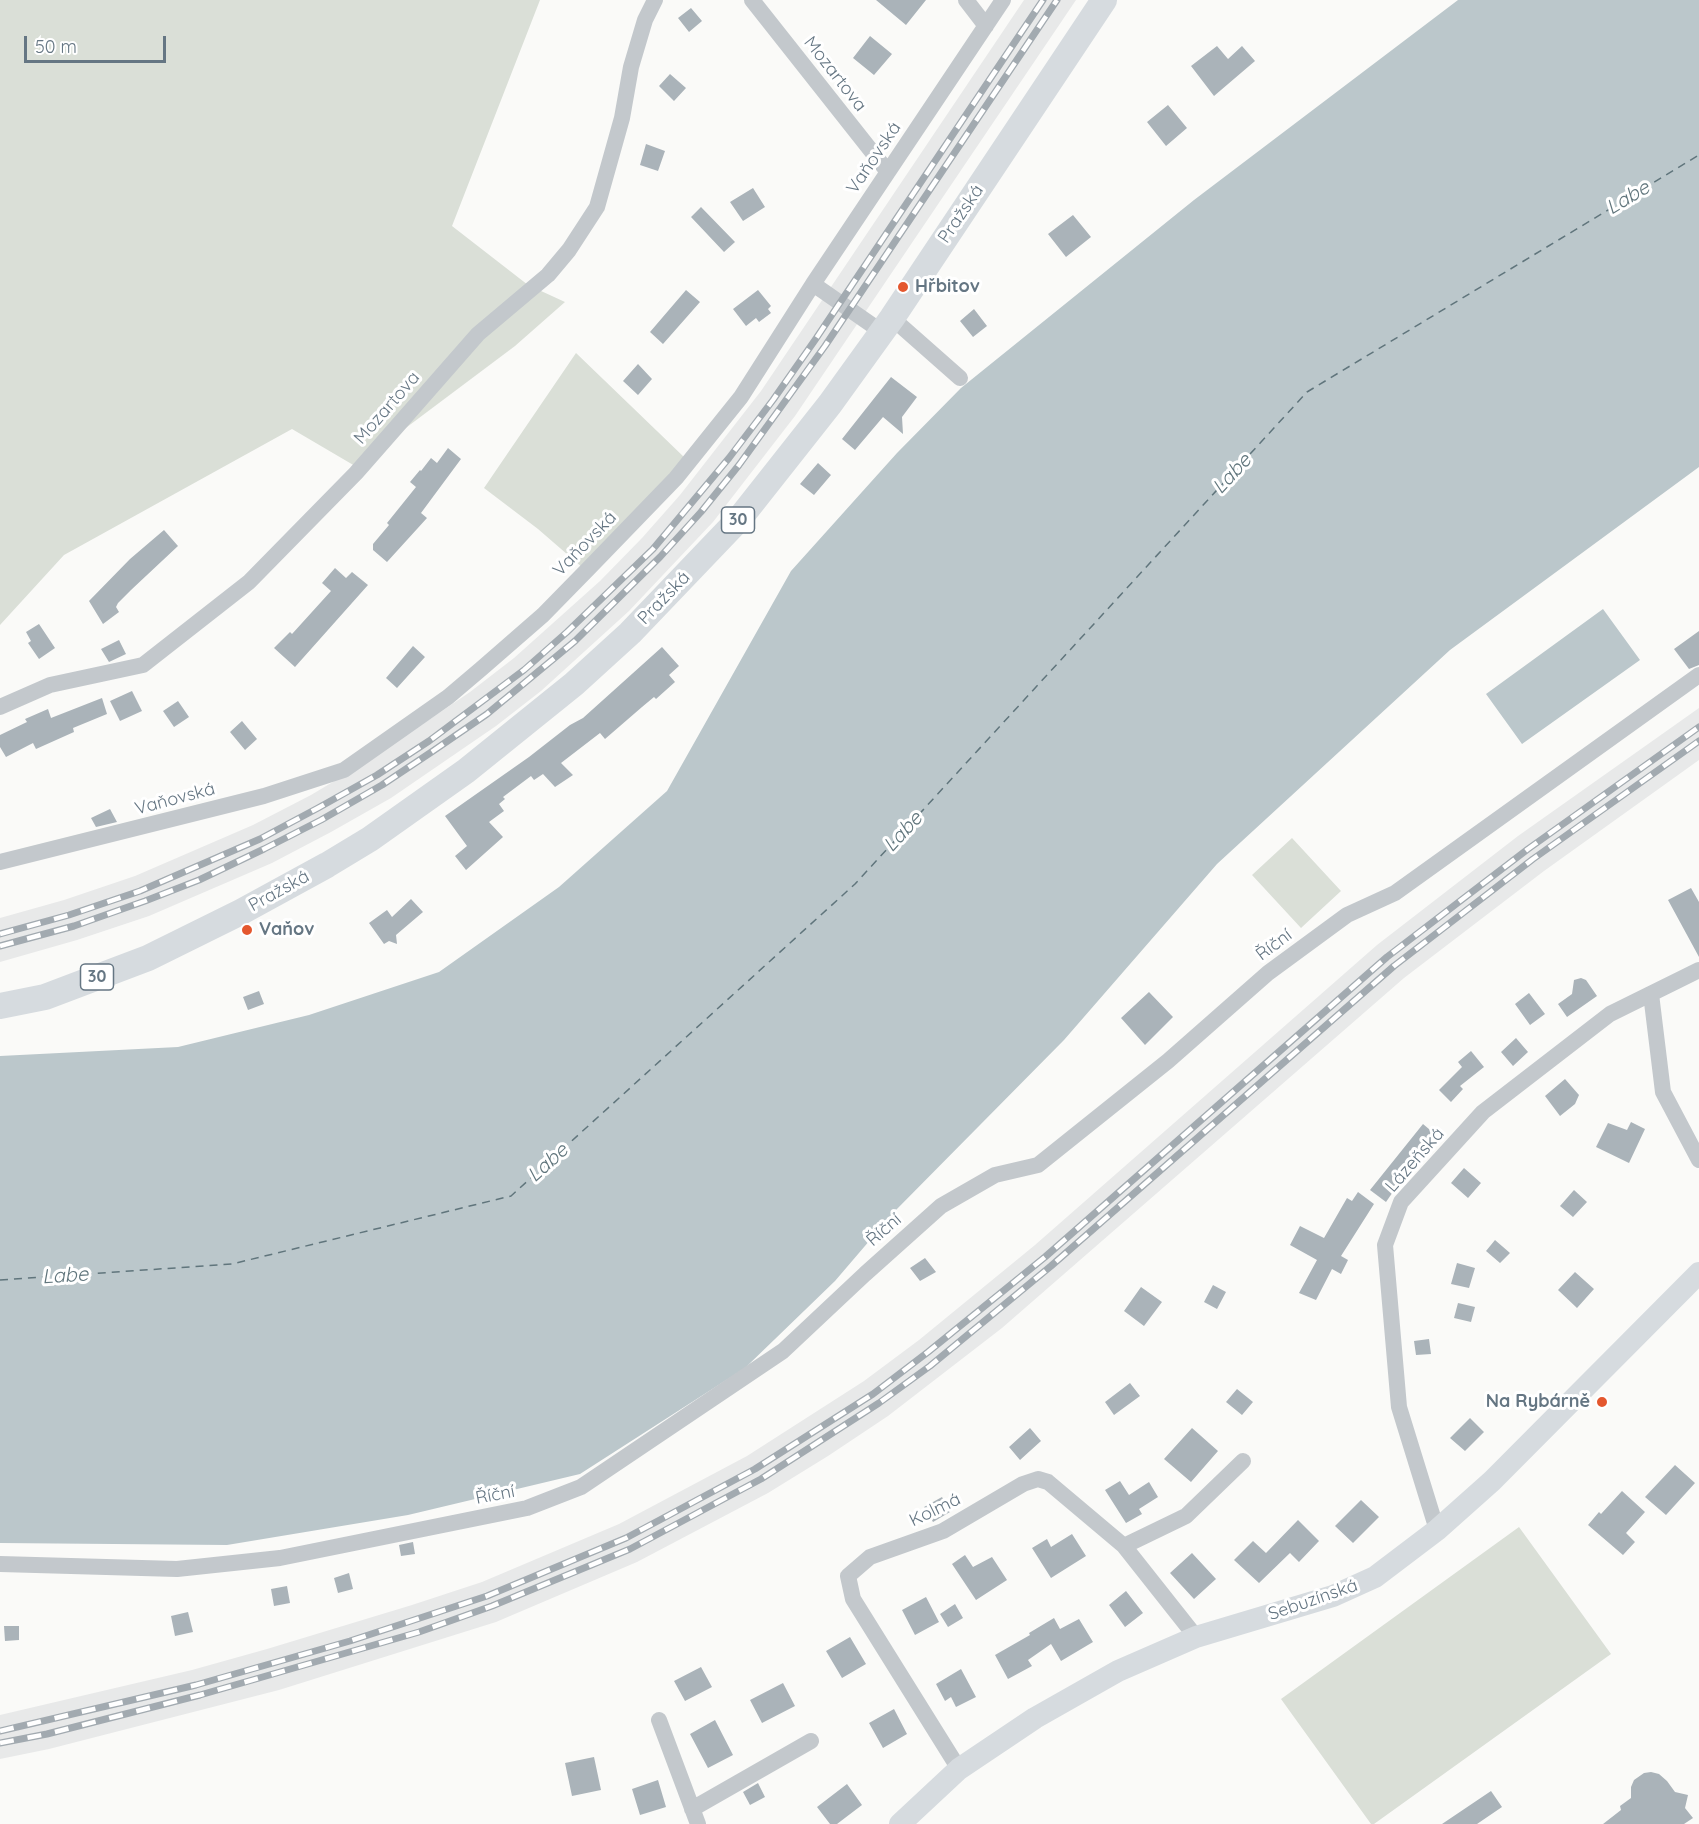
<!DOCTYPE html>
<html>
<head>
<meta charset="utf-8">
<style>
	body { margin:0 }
	#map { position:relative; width:1699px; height:1824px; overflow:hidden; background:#fafaf8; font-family:Quicksand,sans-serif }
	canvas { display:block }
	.scale { position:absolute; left:24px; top:36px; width:142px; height:27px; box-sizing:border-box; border:3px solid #657683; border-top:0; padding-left:8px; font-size:18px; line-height:21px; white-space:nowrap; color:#657683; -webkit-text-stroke:4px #fff; paint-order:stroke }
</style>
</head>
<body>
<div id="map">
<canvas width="1699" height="1824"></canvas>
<div class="scale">50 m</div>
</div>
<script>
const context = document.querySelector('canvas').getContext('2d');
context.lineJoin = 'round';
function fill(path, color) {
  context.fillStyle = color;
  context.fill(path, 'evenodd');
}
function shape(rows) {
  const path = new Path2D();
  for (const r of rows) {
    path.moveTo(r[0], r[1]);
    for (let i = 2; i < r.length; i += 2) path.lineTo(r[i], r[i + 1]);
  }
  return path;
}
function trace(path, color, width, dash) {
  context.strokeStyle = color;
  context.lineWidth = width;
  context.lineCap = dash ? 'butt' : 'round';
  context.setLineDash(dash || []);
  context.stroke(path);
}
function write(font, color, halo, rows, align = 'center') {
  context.font = font + ' Quicksand,sans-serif';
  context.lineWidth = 6;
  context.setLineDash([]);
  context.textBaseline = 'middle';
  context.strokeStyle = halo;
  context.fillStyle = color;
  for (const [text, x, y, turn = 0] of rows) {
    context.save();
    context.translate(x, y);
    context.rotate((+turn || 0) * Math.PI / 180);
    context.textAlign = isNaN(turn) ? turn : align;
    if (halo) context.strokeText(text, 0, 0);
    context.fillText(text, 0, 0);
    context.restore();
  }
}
fill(shape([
	[1024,0,1076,0,795,416,713,522,629,611,541,691,496,726,391,798,331,832,272,863,149,916,77,940,0,962,0,918,64,900,135,876,253,825,311,795,368,761,470,692,514,658,600,581,642,538,680,495,761,391],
	[1699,708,1699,760,1544,871,1404,978,1002,1328,888,1416,828,1456,768,1493,637,1562,496,1622,279,1690,49,1749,0,1759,0,1715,192,1670,267,1649,412,1605,482,1582,619,1524,747,1456,864,1381,919,1340,1035,1245,1377,945,1518,836]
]), '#e8e9e9');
fill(shape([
	[0,0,540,0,452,226,528,285,565,302,515,346,355,466,292,429,64,555,0,625],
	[576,353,685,458,583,568,538,529,484,488],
	[1292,838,1341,891,1301,928,1252,875],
	[1519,1527,1611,1654,1374,1824,1371,1824,1281,1699]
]), '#dadfd7');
fill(shape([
	[1458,0,1699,0,1699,467,1450,650,1217,864,1064,1040,894,1212,835,1281,745,1368,580,1474,408,1515,227,1545,0,1543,0,1056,178,1047,309,1015,439,972,559,887,667,791,791,571,897,453,961,388,1194,200],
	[1603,609,1640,660,1522,744,1486,694]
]), '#bbc7cb');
trace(shape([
	[0,1280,232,1264,511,1196,855,884,1307,392,1699,155]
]), '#60757c', 1.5, [8, 6]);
fill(shape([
	[876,0,926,0,906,25],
	[691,8,702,21,689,32,678,18],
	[870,36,892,54,874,75,853,58],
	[1217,46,1228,59,1242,46,1255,61,1214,96,1191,66],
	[670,74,686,88,674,101,659,86],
	[1168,105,1187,128,1166,146,1147,122],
	[646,144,665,151,658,171,640,165],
	[753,188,765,207,743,221,730,202],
	[701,207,735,242,724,252,691,217],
	[1073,215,1091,237,1066,257,1048,234],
	[686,290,700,302,663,344,650,332],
	[758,290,771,306,768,309,771,313,759,322,756,318,746,326,733,309],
	[974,309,987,326,973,337,960,321],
	[638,364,652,379,638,395,623,381],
	[891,377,917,397,902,417,903,434,883,417,855,450,842,439],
	[448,448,461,459,421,513,427,518,387,562,373,550,373,544,389,525,387,523,416,487,410,482,420,470,421,471,431,458,437,463],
	[818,463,831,475,814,495,800,484],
	[164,530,178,546,131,590,118,603,116,607,119,612,103,624,89,601,130,559],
	[335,568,346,578,352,572,368,585,295,667,274,648,290,632,292,634,331,591,322,583],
	[39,624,55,648,39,659,28,643,31,641,26,632],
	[1699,631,1699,665,1689,669,1674,649],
	[119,640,126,654,109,662,101,649],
	[413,646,425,657,397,688,386,678],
	[662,647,679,666,669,675,675,682,656,699,654,697,642,707,605,739,600,733,561,763,573,775,555,787,543,774,534,780,531,776,503,797,505,799,499,804,504,811,489,822,503,837,466,870,455,856,467,846,445,816,529,757,570,725,583,718],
	[132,691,142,711,120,721,110,701],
	[102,698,107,714,73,728,74,732,36,749,33,743,6,757,0,747,0,735,27,722,25,719,48,709,51,718],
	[178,701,189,717,174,727,163,711],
	[242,721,257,739,245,750,230,732],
	[110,809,117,822,96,827,91,818],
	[1691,888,1699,902,1699,957,1668,900],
	[411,899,423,912,396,935,397,944,389,941,384,944,369,923,387,910,392,917],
	[1581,978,1586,980,1597,996,1567,1017,1558,1004,1572,994,1574,980],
	[259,991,264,1004,248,1010,243,997],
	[1149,992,1173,1017,1145,1045,1121,1018],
	[1529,993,1545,1014,1530,1025,1515,1004],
	[1516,1038,1528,1052,1513,1066,1501,1052],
	[1471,1051,1484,1067,1460,1086,1463,1089,1451,1102,1439,1090,1462,1067,1458,1062],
	[1565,1079,1579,1095,1575,1104,1560,1116,1545,1096],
	[1631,1122,1645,1129,1629,1163,1596,1147,1608,1123,1627,1130],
	[1423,1124,1436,1135,1396,1185,1397,1186,1386,1202,1370,1190],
	[1464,1168,1481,1183,1468,1198,1451,1183],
	[1574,1190,1587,1202,1573,1217,1560,1206],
	[1358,1192,1374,1204,1341,1256,1348,1260,1341,1274,1332,1269,1316,1300,1299,1293,1317,1260,1290,1245,1300,1226,1324,1238,1347,1198,1352,1201],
	[1495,1240,1510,1253,1500,1263,1486,1251],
	[925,1258,936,1272,920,1281,910,1268],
	[1457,1263,1475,1268,1469,1288,1451,1284],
	[1575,1272,1594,1289,1577,1308,1558,1290],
	[1213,1285,1226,1292,1217,1309,1204,1302],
	[1141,1287,1162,1302,1144,1326,1124,1311],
	[1458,1303,1475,1307,1471,1322,1454,1318],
	[1429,1339,1431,1354,1416,1355,1414,1341],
	[1130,1383,1140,1396,1114,1415,1105,1402],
	[1237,1389,1253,1402,1242,1415,1226,1402],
	[1470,1418,1484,1432,1465,1451,1450,1438],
	[1030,1428,1041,1441,1020,1460,1009,1447],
	[1192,1428,1218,1451,1191,1482,1164,1459],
	[1675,1465,1695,1483,1666,1515,1645,1497],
	[1120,1481,1129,1495,1149,1482,1158,1497,1139,1509,1142,1514,1126,1523,1105,1490],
	[1622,1491,1645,1512,1626,1533,1635,1542,1623,1555,1588,1525,1599,1512,1601,1514],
	[942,1497,950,1512,933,1522,924,1507],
	[1361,1500,1379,1517,1353,1543,1335,1526],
	[1298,1520,1319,1541,1299,1562,1290,1553,1259,1583,1234,1560,1253,1541,1266,1553],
	[1072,1534,1086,1556,1051,1578,1032,1548,1047,1539,1051,1547],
	[413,1542,415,1554,401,1556,399,1545],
	[1192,1553,1216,1579,1194,1599,1170,1573],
	[965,1555,973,1567,992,1557,1007,1580,976,1600,952,1564],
	[349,1573,353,1589,338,1593,334,1578],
	[287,1586,290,1603,274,1606,271,1589],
	[1126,1591,1143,1613,1125,1627,1109,1605],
	[926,1597,939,1622,915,1635,902,1610],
	[955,1604,963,1618,948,1627,940,1614],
	[188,1612,193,1632,175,1636,171,1616],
	[1054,1618,1060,1629,1079,1619,1093,1642,1061,1661,1051,1644,1028,1660,1032,1666,1008,1679,995,1655,1030,1635,1029,1633],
	[4,1626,19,1626,19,1640,5,1641],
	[850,1637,866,1664,842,1678,826,1651],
	[701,1667,712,1687,685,1701,674,1681],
	[961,1669,976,1697,956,1707,951,1697,945,1701,936,1684],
	[783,1683,795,1706,762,1723,750,1700],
	[894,1709,907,1734,883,1748,869,1723],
	[715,1720,733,1755,708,1768,690,1734],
	[594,1757,601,1790,572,1796,565,1763],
	[1651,1772,1659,1774,1667,1781,1675,1792,1688,1795,1685,1808,1693,1818,1684,1824,1603,1824,1621,1810,1620,1806,1631,1798,1631,1787,1634,1780,1644,1773],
	[658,1780,666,1807,640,1815,632,1789],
	[758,1783,765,1797,750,1805,743,1792],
	[847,1784,862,1805,837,1824,830,1824,817,1807],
	[1491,1791,1502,1807,1477,1824,1442,1824]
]), '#aab3b9');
trace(shape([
	[752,0,888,172],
	[966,0,986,26],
	[813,284,882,332],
	[892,318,960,378],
	[0,707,50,685,143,665,249,582,356,473,478,334,548,275,569,250,597,207,622,118,631,67,645,20,655,0],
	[0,862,264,796,344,770,448,697,481,669,543,615,590,567,676,478,741,397,813,284,1003,0],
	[1651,994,1663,1092,1699,1160],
	[1437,1530,1399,1407,1385,1245,1401,1202,1483,1112,1610,1014,1699,970],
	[1124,1546,1186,1516,1243,1461],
	[0,1564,177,1569,280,1558,527,1508,581,1487,783,1351,865,1274,941,1206,995,1175,1038,1165,1168,1061,1268,973,1347,915,1395,893,1699,675],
	[659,1720,698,1824],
	[959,1769,853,1599,848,1576,870,1557,943,1531,1023,1484,1038,1479,1048,1482,1124,1546,1196,1637],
	[692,1809,811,1741]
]), '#c3c8cc', 16);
trace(shape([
	[900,1824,959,1769,1035,1718,1118,1671,1196,1637,1333,1596,1375,1577,1437,1530,1492,1481,1699,1273]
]), '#d6dbdf', 22);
trace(shape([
	[0,1006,45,997,148,958,241,912,327,865,370,839,466,771,574,684,630,633,740,518,830,404,892,318,1104,0]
]), '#d6dbdf', 26);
const rail = shape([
	[0,934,69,915,140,891,260,839,318,808,377,775,429,741,524,670,567,632,653,549,729,458,773,400,815,340,1043,0],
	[0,946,74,926,145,901,199,880,264,849,321,820,382,785,433,751,487,714,575,641,660,557,701,512,739,465,825,346,1057,0],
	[0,1731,196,1685,350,1641,487,1596,626,1538,755,1469,873,1394,928,1352,1045,1257,1387,957,1528,849,1699,727],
	[0,1743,47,1734,200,1695,419,1632,492,1606,630,1549,761,1479,879,1403,930,1366,1051,1266,1394,966,1533,859,1699,741]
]);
trace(rail, '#a2aab0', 7);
trace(rail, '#fff', 4.5, [14]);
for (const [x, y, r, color] of [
	[903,287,6,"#e4572e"],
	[247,930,6,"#e4572e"],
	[1602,1402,6,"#e4572e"]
]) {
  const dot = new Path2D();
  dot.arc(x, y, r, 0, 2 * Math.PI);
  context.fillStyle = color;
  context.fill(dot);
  trace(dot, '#fff', 2);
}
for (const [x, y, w] of [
	[738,520,33],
	[97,977,33]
]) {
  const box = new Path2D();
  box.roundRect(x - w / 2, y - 13, w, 26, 4.5);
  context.fillStyle = '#fff';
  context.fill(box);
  trace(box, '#657683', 1.5);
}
write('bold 16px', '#657683', null, [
	["30",738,520],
	["30",97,977]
]);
write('18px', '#657683', '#fff', [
	["Mozartova",835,74,52],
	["Vaňovská",874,158,-56],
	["Pražská",961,214,-56],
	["Mozartova",387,408,-49],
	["Vaňovská",585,544,-46],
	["Pražská",664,598,-46],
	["Vaňovská",175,799,-15],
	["Pražská",279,891,-29],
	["Říční",1274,945,-37],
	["Lázeňská",1415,1160,-49],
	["Říční",884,1230,-41],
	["Říční",495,1495,-11],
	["Kolmá",935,1510,-26],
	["Sebuzínská",1313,1600,-19]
]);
write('bold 18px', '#657683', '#fff', [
	["Hřbitov",915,287],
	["Vaňov",259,930],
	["Na Rybárně",1590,1402,"right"]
], 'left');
write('italic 20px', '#60757c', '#fff', [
	["Labe",1628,198,-31],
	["Labe",1232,474,-47],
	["Labe",903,832,-47],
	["Labe",548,1163,-42],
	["Labe",65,1276,-4]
]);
</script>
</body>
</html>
